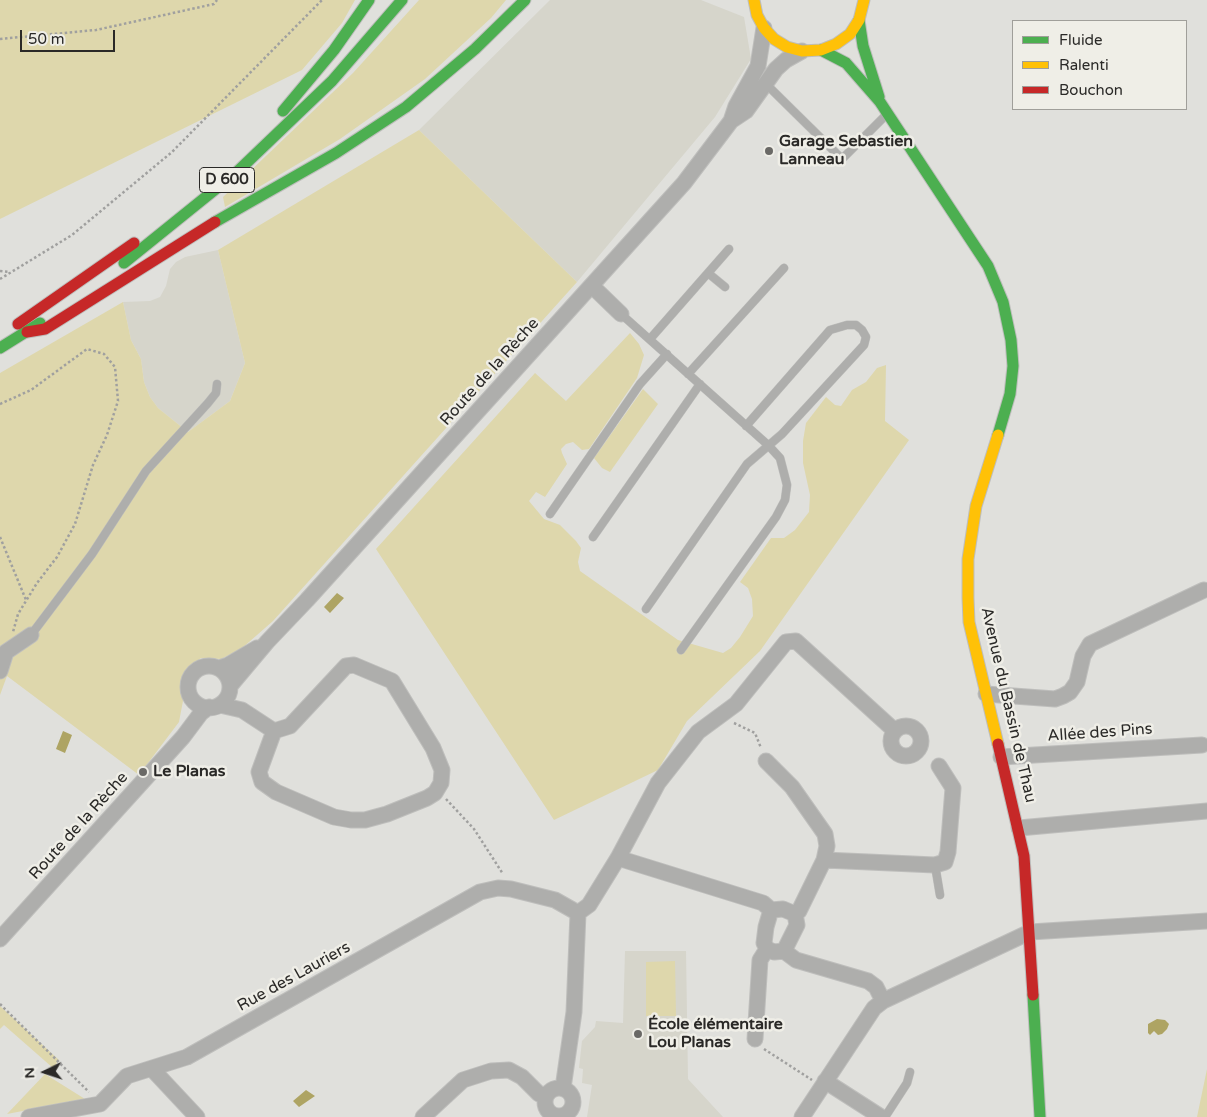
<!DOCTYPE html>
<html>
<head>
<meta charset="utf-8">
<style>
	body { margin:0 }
	#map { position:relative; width:1207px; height:1117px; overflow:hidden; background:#e0e0dc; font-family:"Varela Round",sans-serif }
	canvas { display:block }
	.legend { position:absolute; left:1012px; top:20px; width:175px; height:90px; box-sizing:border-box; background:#efeee7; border:1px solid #a09f9a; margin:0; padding:6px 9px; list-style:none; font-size:15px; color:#2a2927 }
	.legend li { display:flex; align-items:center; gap:10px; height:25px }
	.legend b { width:25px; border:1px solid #a09f9a }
	.north { position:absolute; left:20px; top:1047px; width:50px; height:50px; -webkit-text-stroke:4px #efeee7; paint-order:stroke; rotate:266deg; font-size:14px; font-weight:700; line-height:20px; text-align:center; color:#2a2927 }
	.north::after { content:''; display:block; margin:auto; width:18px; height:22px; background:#2a2927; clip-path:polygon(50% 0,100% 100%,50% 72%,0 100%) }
	.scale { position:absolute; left:20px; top:30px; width:95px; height:22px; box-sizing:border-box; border:2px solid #2a2927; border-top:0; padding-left:6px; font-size:15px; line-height:18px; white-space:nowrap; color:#2a2927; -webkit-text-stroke:4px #efeee7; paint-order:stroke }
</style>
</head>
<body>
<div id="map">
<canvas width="1207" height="1117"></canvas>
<ul class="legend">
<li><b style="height:6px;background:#4caf50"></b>Fluide</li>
<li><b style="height:6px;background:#ffc107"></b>Ralenti</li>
<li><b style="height:6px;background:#c62828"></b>Bouchon</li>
</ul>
<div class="north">N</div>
<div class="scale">50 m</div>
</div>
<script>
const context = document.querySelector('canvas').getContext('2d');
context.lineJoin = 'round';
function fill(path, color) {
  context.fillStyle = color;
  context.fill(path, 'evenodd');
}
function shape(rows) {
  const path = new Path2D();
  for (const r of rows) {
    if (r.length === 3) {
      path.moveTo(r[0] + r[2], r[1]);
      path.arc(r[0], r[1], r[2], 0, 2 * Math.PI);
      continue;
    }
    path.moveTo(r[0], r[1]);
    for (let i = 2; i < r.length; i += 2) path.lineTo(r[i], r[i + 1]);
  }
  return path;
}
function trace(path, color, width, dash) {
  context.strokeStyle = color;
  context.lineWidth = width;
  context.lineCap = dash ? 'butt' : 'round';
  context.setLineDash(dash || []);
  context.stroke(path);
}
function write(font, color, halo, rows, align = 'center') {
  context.font = font + ' "Varela Round",sans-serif';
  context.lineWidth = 5;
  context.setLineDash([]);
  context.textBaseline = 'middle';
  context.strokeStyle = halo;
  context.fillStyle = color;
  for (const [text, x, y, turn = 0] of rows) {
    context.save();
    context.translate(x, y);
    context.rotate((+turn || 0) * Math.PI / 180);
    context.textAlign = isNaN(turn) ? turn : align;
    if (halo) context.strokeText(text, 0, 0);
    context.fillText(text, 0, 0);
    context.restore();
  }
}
fill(shape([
	[550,0,701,0,744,17,751,59,715,117,577,282,419,130],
	[218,250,245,363,230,401,188,432,158,408,150,397,144,382,141,359,131,340,123,302,150,301,160,297,166,286,170,269,176,262,185,257],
	[625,951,686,951,688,1079,723,1117,587,1117,592,1085,582,1083,583,1069,579,1068,582,1041,595,1027,596,1021,623,1023]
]), '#d6d5cb');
fill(shape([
	[0,0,355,0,342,23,302,70,0,219],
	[419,0,506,0,491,18,425,79,340,139,225,207,223,197,353,73],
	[419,130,577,282,273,621,241,649,221,659,201,658,189,669,179,722,139,775,7,676,0,695,0,373,123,302,131,340,141,359,144,382,150,397,158,408,188,432,230,401,245,363,218,250],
	[630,333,639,344,644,355,637,378,589,449,582,450,573,442,566,444,561,449,562,453,567,464,545,497,536,492,529,501,544,519,560,525,576,541,581,548,578,562,580,571,678,640,723,653,731,648,740,637,753,616,752,599,748,588,740,582,771,538,784,538,795,530,809,512,810,495,803,463,803,441,806,423,826,397,835,405,841,406,852,390,866,382,877,368,886,365,885,421,909,440,760,651,687,721,658,770,554,820,376,549,535,373,566,401],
	[643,389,658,404,610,472,602,468,594,458],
	[675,961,676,1016,646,1016,646,962],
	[0,1006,59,1060,53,1068,4,1025,0,1029],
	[1207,1069,1207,1117,1197,1117],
	[45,1074,85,1099,7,1114]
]), '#ded7ac');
fill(shape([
	[337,593,344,598,330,613,324,607],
	[63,731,72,735,65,753,56,749],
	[1157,1019,1165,1020,1169,1024,1167,1029,1162,1034,1158,1035,1154,1031,1150,1035,1148,1033,1148,1024],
	[306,1090,315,1096,299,1107,293,1101]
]), '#aea463');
const lane = shape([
	[765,83,842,159,887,114],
	[708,273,725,287],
	[621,314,768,445,780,458,787,485,785,500,776,517,681,650],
	[650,339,729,249],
	[688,374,784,268],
	[550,514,640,384,667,354],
	[593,537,700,384],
	[646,609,747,464,782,434,864,345,866,337,862,330,856,325,847,325,830,330,746,426],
	[31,635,92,554,146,471,208,403,216,393,217,384],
	[935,865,940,895],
	[885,1117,907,1083,910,1072]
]);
const street = shape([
	[731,121,736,106,758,66,764,28],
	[592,286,621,314],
	[354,665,392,681,433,748,442,770,441,783,435,793,427,798,387,814,365,820,351,820,334,817,276,792,262,782,259,772,274,731,290,726,346,666,354,665],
	[209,687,21],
	[219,668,228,665,257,648],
	[0,671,6,652,31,635],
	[230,686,267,642,307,600,684,183,731,121,746,111,776,69,786,60,802,51],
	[986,694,1055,699,1063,696,1070,692,1077,682,1083,656,1090,644,1204,590],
	[220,705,242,710,274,731],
	[906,741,15],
	[1001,757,1202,745],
	[766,761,792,787,825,834,827,846,824,860,799,911,795,914],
	[1019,828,1207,811],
	[618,858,763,903,771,910],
	[824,860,935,865,945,862,948,852,953,788,939,766],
	[795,914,783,909,771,910,766,927,764,943,767,949,774,952,784,951,796,960,868,981,876,987,883,1001],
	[0,939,183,737,201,713,209,707],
	[784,951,797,925,795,914],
	[755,1039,760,960,767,949],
	[153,1070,197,1117],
	[825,1081,881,1117],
	[563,1088,574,1012,578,913,589,905,618,858,658,783,698,732,736,704,786,642,796,641,895,731],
	[559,1102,14],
	[29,1117,100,1104,127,1076,187,1057,480,892,498,888,511,889,555,900,578,913],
	[423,1117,463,1080,491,1071,509,1070,522,1077,539,1094,546,1095],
	[802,1117,874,1008,883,1001,1030,932,1207,921]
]);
const fast = shape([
	[859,20,863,46,879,97],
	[821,50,846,63,880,102,988,266,1003,302,1011,340,1013,366,1010,394,998,435],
	[283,111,334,50,369,0],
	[215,222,336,153,406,107,475,49,525,0],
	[124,263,238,171,332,81,402,0],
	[0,348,40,323],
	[1033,995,1040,1117]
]);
const slow = shape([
	[754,0,757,15,764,28,774,39,787,47,802,51,821,50,836,44,850,34,859,20,864,0],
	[998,435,976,506,968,559,968,598,969,622,998,744]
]);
const jam = shape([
	[18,324,134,243],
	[27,332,45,329,215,222],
	[998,744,1024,856,1033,995]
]);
trace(lane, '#bebebc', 9);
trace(street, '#bebebc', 17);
trace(fast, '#bebebc', 13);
trace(slow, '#bebebc', 13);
trace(jam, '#bebebc', 13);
trace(shape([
	[0,39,96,30,214,4,217,0],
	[0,271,10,272],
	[0,279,72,235,172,152,322,0],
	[0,404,31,390,87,349,104,354,115,367,118,401,107,435,93,465,75,524,57,557,37,583,18,614,13,632],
	[0,537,26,600],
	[734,723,755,733,761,748],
	[446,799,474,829,503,874],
	[0,1004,89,1092],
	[764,1049,812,1080]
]), '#a0a09f', 2.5, [2.5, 2.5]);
trace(lane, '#aeaeac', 8);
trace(street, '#aeaeac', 15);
trace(fast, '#4caf50', 11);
trace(slow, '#ffc107', 11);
trace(jam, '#c62828', 11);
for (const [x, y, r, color] of [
	[769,151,5,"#6a6966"],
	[143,772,5,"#6a6966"],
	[638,1034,5,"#6a6966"]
]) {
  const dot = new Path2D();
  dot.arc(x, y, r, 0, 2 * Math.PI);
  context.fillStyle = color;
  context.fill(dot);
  trace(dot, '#efeee7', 2);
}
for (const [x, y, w] of [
	[227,180,55]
]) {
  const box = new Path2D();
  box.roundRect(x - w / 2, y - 12.5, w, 25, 4);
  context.fillStyle = '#efeee7';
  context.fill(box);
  trace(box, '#2a2927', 1);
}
write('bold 15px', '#2a2927', null, [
	["D 600",227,180]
]);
write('bold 16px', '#2a2927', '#efeee7', [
	["Garage Sebastien",779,142],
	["Lanneau",779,160],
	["Le Planas",153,772],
	["École élémentaire",648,1025],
	["Lou Planas",648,1043]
], 'left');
write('16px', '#2a2927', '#efeee7', [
	["Route de la Rèche",490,372,-48],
	["Avenue du Bassin de Thau",1008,705,77],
	["Allée des Pins",1100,733,-4],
	["Route de la Rèche",79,826,-48],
	["Rue des Lauriers",294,977,-29]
]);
</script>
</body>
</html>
